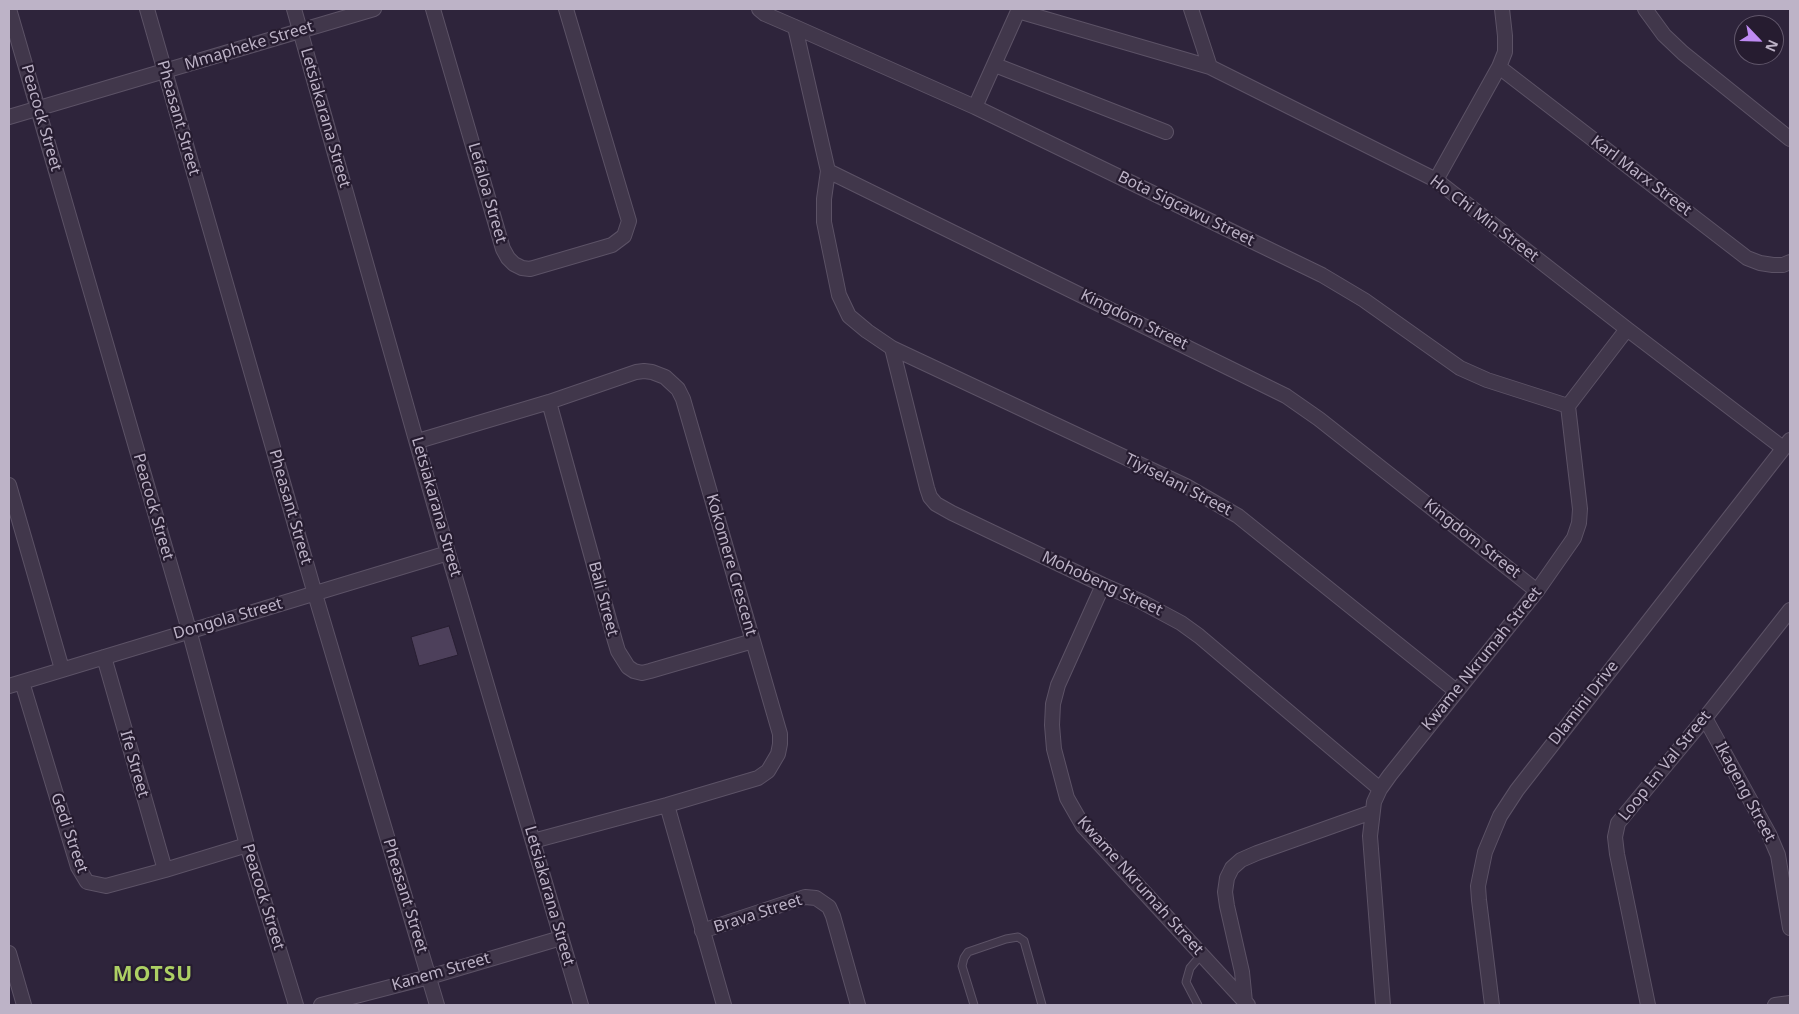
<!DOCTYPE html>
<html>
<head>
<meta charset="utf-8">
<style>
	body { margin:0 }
	#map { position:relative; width:1799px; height:1014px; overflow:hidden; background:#2e243b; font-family:"Noto Sans",sans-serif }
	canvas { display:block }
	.frame { position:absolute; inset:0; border:10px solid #bdb3c7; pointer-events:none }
	.north { position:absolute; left:1734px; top:15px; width:50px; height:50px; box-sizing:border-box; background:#261c30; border:1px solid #62586c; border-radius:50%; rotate:114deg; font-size:14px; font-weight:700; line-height:20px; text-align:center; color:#bdb3c7 }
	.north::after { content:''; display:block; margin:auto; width:18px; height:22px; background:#bf8bf4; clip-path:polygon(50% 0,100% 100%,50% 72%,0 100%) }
</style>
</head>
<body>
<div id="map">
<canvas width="1799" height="1014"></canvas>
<div class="frame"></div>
<div class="north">N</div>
</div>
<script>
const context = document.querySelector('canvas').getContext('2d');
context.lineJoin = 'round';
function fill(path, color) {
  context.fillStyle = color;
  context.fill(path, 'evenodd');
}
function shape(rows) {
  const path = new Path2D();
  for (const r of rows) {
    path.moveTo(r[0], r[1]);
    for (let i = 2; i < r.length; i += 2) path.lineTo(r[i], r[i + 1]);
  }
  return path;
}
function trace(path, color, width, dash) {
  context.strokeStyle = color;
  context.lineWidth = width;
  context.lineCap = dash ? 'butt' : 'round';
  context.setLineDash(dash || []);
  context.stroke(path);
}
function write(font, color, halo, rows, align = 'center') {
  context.font = font + ' "Noto Sans",sans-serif';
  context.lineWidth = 4.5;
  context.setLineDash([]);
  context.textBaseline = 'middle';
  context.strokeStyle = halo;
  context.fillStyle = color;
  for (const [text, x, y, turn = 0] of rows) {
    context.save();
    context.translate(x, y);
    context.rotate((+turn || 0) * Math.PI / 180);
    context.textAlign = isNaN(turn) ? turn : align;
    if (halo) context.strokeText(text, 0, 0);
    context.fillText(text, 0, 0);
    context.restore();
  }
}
const building = shape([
	[449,626,458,655,419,666,411,637,449,626]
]);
fill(building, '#4d405b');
trace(building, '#281e32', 1);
const lane = shape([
	[974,1005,962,966,964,958,968,952,1006,939,1018,937,1024,941,1042,1005],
	[1198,1005,1186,982,1190,968,1201,955]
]);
const street = shape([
	[9,9,189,630,247,845,296,1005],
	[147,9,315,594,437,1005],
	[294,9,448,553,581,1005],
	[433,9,503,249,508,258,514,264,522,268,530,269,612,245,624,236,629,221,566,9],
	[759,9,765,14,795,27,975,107,1322,275,1364,300,1460,368,1487,380,1568,406],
	[1191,9,1210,67],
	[1645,9,1664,35,1683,53,1790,139],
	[1018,11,1210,67,1436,180,1627,329,1783,448],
	[795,27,828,171,824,199,824,222,839,295,849,316,867,331,892,348,1186,486,1238,516,1456,691],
	[995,65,1166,132],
	[1499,67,1747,258,1760,263,1773,265,1783,265,1790,262],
	[975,107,1019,9],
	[9,117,374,9],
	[828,171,1286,396,1319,419,1537,591],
	[1436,180,1499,67,1505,52,1505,36,1502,9],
	[892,348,927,488,930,497,936,504,952,513,1103,585,1140,601,1181,623,1199,636,1380,789],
	[549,402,615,641,618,651,628,667,634,671,642,673,650,671,753,641],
	[418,441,549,402,636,372,644,371,652,372,665,377,678,389,683,399,753,641,780,734,780,744,778,754,768,771,758,778,667,805,533,841],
	[9,485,62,669],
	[1103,585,1058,685,1053,704,1052,725,1054,749,1067,798,1083,826,1248,1005],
	[104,657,165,870],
	[22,682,78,867,87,882,106,886,165,870,247,845],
	[9,686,448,553],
	[1705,718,1769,834,1778,855,1790,928],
	[667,805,724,1005],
	[702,931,805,897,816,898,829,907,833,916,858,1005],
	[9,953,24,1005],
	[1245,1002,1242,972,1227,906,1225,892,1227,878,1232,868,1241,860,1257,853,1372,812],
	[321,1005,429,977,561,938],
	[1383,1005,1370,836,1374,802,1380,789,1390,775,1537,591,1574,538,1579,523,1580,509,1568,406,1627,329],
	[1492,1005,1479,900,1478,886,1485,852,1500,816,1517,790,1790,440],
	[1648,1005,1617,854,1615,837,1618,823,1705,718,1790,610],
	[1775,1005,1790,1003]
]);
trace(lane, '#5c5266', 9);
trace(street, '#5c5266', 16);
trace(lane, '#41374b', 7);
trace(street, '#41374b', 14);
write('16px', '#bdb3c7', '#261c30', [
	["Mmapheke Street",249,46,-17],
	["Peacock Street",41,118,74],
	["Pheasant Street",178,118,74],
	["Letsiakarana Street",325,118,74],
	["Karl Marx Street",1641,176,37],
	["Lefaloa Street",487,193,74],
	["Bota Sigcawu Street",1186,209,26],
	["Ho Chi Min Street",1484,219,37],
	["Kingdom Street",1134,320,26],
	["Tiyiselani Street",1178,485,27],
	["Peacock Street",153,507,74],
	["Pheasant Street",290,507,74],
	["Letsiakarana Street",436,507,74],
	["Kingdom Street",1472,539,38],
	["Kokomere Crescent",731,565,74],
	["Mohobeng Street",1102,584,25],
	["Bali Street",603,599,75],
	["Dongola Street",228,619,-16],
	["Kwame Nkrumah Street",1482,659,-51],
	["Dlamini Drive",1584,703,-52],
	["Ife Street",134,764,74],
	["Loop En Val Street",1665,766,-51],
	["Ikageng Street",1745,792,62],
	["Gedi Street",69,833,71],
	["Kwame Nkrumah Street",1140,886,48],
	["Pheasant Street",405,896,73],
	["Letsiakarana Street",549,896,74],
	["Peacock Street",263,897,73],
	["Brava Street",758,914,-18],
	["Kanem Street",441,972,-16]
]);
context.letterSpacing = '1px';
write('bold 21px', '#add064', '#261c30', [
	["MOTSU",153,975]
]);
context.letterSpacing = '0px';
</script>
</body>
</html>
